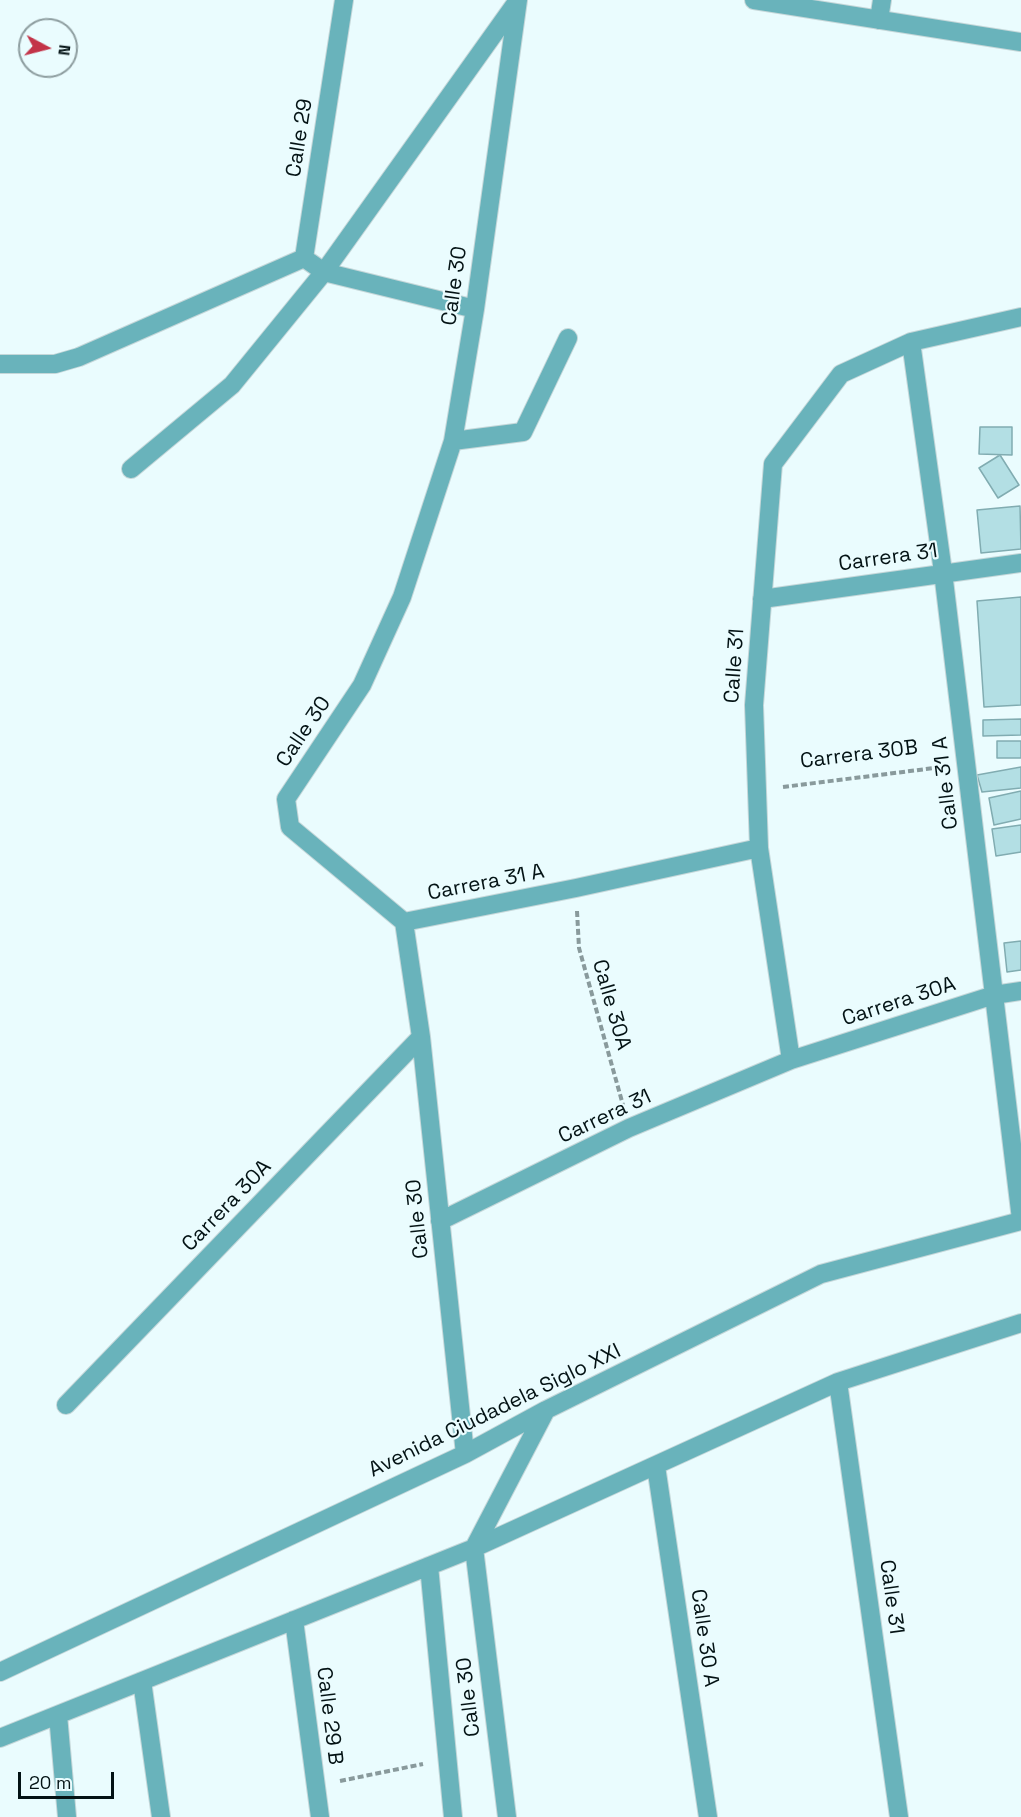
<!DOCTYPE html>
<html>
<head>
<meta charset="utf-8">
<style>
	body { margin:0 }
	#map { position:relative; width:1021px; height:1817px; overflow:hidden; background:#eafcfe; font-family:"Space Grotesk",sans-serif }
	canvas { display:block }
	.north { position:absolute; left:18px; top:18px; width:60px; height:60px; box-sizing:border-box; background:#eafcfe; border:2px solid #8e9ea0; border-radius:50%; rotate:97deg; font-size:16px; font-weight:700; line-height:24px; text-align:center; color:#031214 }
	.north::after { content:''; display:block; margin:auto; width:21px; height:27px; background:#c33348; clip-path:polygon(50% 0,100% 100%,50% 72%,0 100%) }
	.scale { position:absolute; left:18px; top:1772px; width:96px; height:27px; box-sizing:border-box; border:3px solid #031214; border-top:0; padding-left:8px; font-size:18px; line-height:21px; white-space:nowrap; color:#031214; -webkit-text-stroke:4px #eafcfe; paint-order:stroke }
</style>
</head>
<body>
<div id="map">
<canvas width="1021" height="1817"></canvas>
<div class="north">N</div>
<div class="scale">20 m</div>
</div>
<script>
const context = document.querySelector('canvas').getContext('2d');
context.lineJoin = 'round';
function fill(path, color) {
  context.fillStyle = color;
  context.fill(path, 'evenodd');
}
function shape(rows) {
  const path = new Path2D();
  for (const r of rows) {
    path.moveTo(r[0], r[1]);
    for (let i = 2; i < r.length; i += 2) path.lineTo(r[i], r[i + 1]);
  }
  return path;
}
function trace(path, color, width, dash) {
  context.strokeStyle = color;
  context.lineWidth = width;
  context.lineCap = dash ? 'butt' : 'round';
  context.setLineDash(dash || []);
  context.stroke(path);
}
function write(font, color, halo, rows, align = 'center') {
  context.font = font + ' "Space Grotesk",sans-serif';
  context.lineWidth = 4.5;
  context.setLineDash([]);
  context.textBaseline = 'middle';
  context.strokeStyle = halo;
  context.fillStyle = color;
  for (const [text, x, y, turn = 0] of rows) {
    context.save();
    context.translate(x, y);
    context.rotate((+turn || 0) * Math.PI / 180);
    context.textAlign = isNaN(turn) ? turn : align;
    if (halo) context.strokeText(text, 0, 0);
    context.fillText(text, 0, 0);
    context.restore();
  }
}
const building = shape([
	[980,427,1012,427,1012,455,979,454,980,427],
	[1000,455,1019,485,998,498,979,468,1000,455],
	[1020,506,1021,549,981,553,977,510,1020,506],
	[1021,597,1021,705,984,707,977,601,1021,597],
	[1021,719,1021,735,983,736,983,720,1021,719],
	[997,741,1021,741,1021,758,997,758,997,741],
	[1021,767,1021,788,982,792,977,775,1021,767],
	[1021,791,1021,819,994,825,989,798,1021,791],
	[1021,825,1021,852,996,856,992,829,1021,825],
	[1021,941,1021,970,1007,972,1004,943,1021,941]
]);
fill(building, '#b3dfe4');
trace(building, '#81acb1', 1.5);
const minor = shape([
	[344,0,304,258,324,272,475,309],
	[754,0,1021,42],
	[879,20,882,0],
	[911,342,943,572,1021,1219],
	[0,364,55,364,79,357,304,258],
	[453,441,523,432,568,338],
	[131,469,232,385,324,272,516,3],
	[762,599,1021,563],
	[404,922,576,888,759,848],
	[791,1060,759,848,754,705,773,464,841,374,911,342,1021,317],
	[440,1221,629,1128,791,1060,994,995,1021,991],
	[838,1382,899,1817],
	[66,1405,421,1037],
	[465,1454,421,1037,404,922,290,827,286,799,362,685,402,597,453,441,475,309,518,0],
	[656,1466,708,1817],
	[429,1566,453,1817],
	[294,1620,320,1817],
	[0,1672,465,1454,546,1410,821,1274,1021,1221],
	[142,1681,161,1817],
	[58,1715,67,1817],
	[0,1738,474,1548,838,1382,1021,1323],
	[507,1817,474,1548,546,1410]
]);
trace(minor, '#c5d7d9', 20);
trace(shape([
	[783,787,942,767],
	[577,911,579,948,623,1105],
	[340,1781,423,1764]
]), '#899a9c', 4, [6, 3]);
trace(minor, '#69b3bb', 18);
write('21px', '#031214', '#eafcfe', [
	["Calle 29",300,138,-81],
	["Calle 30",455,286,-82],
	["Carrera 31",888,558,-8],
	["Calle 31",735,666,-86],
	["Calle 30",304,732,-56],
	["Carrera 30B",859,755,-7],
	["Calle 31 A",946,783,-97],
	["Carrera 31 A",486,883,-11],
	["Carrera 30A",899,1002,-18],
	["Calle 30A",611,1005,74],
	["Carrera 31",605,1117,-25],
	["Carrera 30A",227,1206,-46],
	["Calle 30",418,1219,-96],
	["Avenida Ciudadela Siglo XXI",495,1411,-26],
	["Calle 31",891,1597,82],
	["Calle 30 A",704,1638,82],
	["Calle 30",469,1697,-97],
	["Calle 29 B",329,1716,83]
]);
</script>
</body>
</html>
